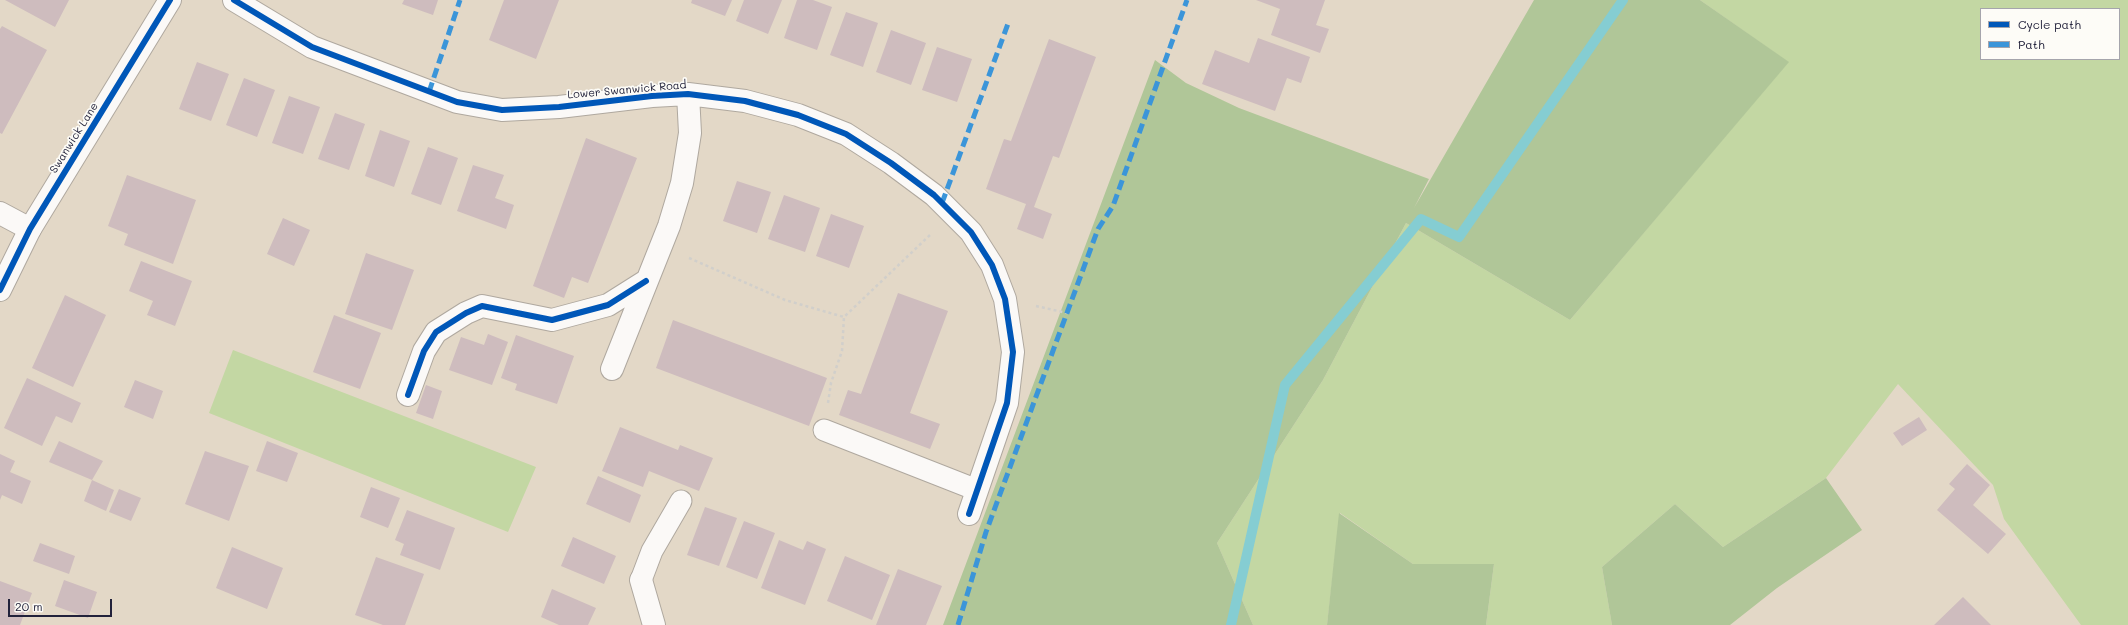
<!DOCTYPE html>
<html>
<head>
<meta charset="utf-8">
<style>
	body { margin:0 }
	#map { position:relative; width:2128px; height:625px; overflow:hidden; background:#e3d8c7; font-family:Mali,sans-serif }
	canvas { display:block }
	.legend { position:absolute; left:1980px; top:8px; width:140px; height:52px; box-sizing:border-box; background:#fdfcf7; border:1px solid #a5a5ac; margin:0; padding:5px 7px; list-style:none; font-size:12px; color:#22223b }
	.legend li { display:flex; align-items:center; gap:8px; height:20px }
	.legend b { width:20px; border:1px solid #a5a5ac }
	.scale { position:absolute; left:8px; top:599px; width:104px; height:18px; box-sizing:border-box; border:2px solid #22223b; border-top:0; padding-left:5px; font-size:12px; line-height:14px; white-space:nowrap; color:#22223b; -webkit-text-stroke:3px #fdfcf7; paint-order:stroke }
</style>
</head>
<body>
<div id="map">
<canvas width="2128" height="625"></canvas>
<ul class="legend">
<li><b style="height:5px;background:#0057b8"></b>Cycle path</li>
<li><b style="height:5px;background:#3b95d9"></b>Path</li>
</ul>
<div class="scale">20 m</div>
</div>
<script>
const context = document.querySelector('canvas').getContext('2d');
context.lineJoin = 'round';
function fill(path, color) {
  context.fillStyle = color;
  context.fill(path, 'evenodd');
}
function shape(rows) {
  const path = new Path2D();
  for (const r of rows) {
    path.moveTo(r[0], r[1]);
    for (let i = 2; i < r.length; i += 2) path.lineTo(r[i], r[i + 1]);
  }
  return path;
}
function trace(path, color, width, dash) {
  context.strokeStyle = color;
  context.lineWidth = width;
  context.lineCap = dash ? 'butt' : 'round';
  context.setLineDash(dash || []);
  context.stroke(path);
}
function write(font, color, halo, rows, align = 'center') {
  context.font = font + ' Mali,sans-serif';
  context.lineWidth = 3.5;
  context.setLineDash([]);
  context.textBaseline = 'middle';
  context.strokeStyle = halo;
  context.fillStyle = color;
  for (const [text, x, y, turn = 0] of rows) {
    context.save();
    context.translate(x, y);
    context.rotate((+turn || 0) * Math.PI / 180);
    context.textAlign = isNaN(turn) ? turn : align;
    if (halo) context.strokeText(text, 0, 0);
    context.fillText(text, 0, 0);
    context.restore();
  }
}
fill(shape([
	[1700,0,2128,0,2128,625,2081,625,2004,519,1993,485,1898,384,1826,478,1723,547,1675,504,1602,567,1612,625,1486,625,1494,564,1413,564,1340,513,1327,625,1253,625,1217,543,1323,380,1406,223,1570,320,1788,62],
	[1981,9,2119,9,2119,59,1981,59],
	[233,350,536,467,508,532,209,413]
]), '#c3d7a3');
fill(shape([
	[1534,0,1700,0,1789,62,1570,320,1406,223,1323,380,1217,543,1253,625,943,625,1155,60,1186,83,1239,108,1429,179,1414,208],
	[1826,478,1862,530,1777,588,1730,625,1612,625,1602,567,1675,504,1723,547],
	[1339,513,1413,564,1494,564,1486,625,1327,625]
]), '#b0c698');
trace(shape([
	[1231,625,1285,385,1421,219,1459,237,1623,0]
]), '#85cdd2', 10);
fill(shape([
	[5,0,69,0,55,27],
	[404,0,438,0,433,15,402,4],
	[504,0,559,0,536,59,489,40],
	[692,0,732,0,725,16,691,3],
	[744,0,782,0,768,34,736,21],
	[797,0,813,0,832,7,817,50,784,38],
	[1256,0,1325,0,1316,25,1329,29,1320,53,1271,35,1280,9],
	[846,12,878,23,863,67,830,55],
	[2,26,47,50,2,134,0,133,0,29],
	[891,30,926,43,911,85,876,72],
	[1258,38,1310,57,1301,83,1287,78,1275,111,1202,84,1215,50,1249,63],
	[1049,39,1096,57,1059,158,1053,156,1034,207,1052,214,1043,239,1017,229,1026,204,986,189,1004,139,1011,141],
	[937,47,972,59,957,102,922,90],
	[197,62,229,74,211,121,179,109],
	[244,78,275,90,257,137,226,125],
	[289,96,320,107,303,154,272,143],
	[335,113,365,124,349,170,318,159],
	[380,130,410,141,394,187,365,176],
	[586,138,637,158,588,283,572,277,564,298,533,286],
	[428,147,458,158,441,205,411,194],
	[473,165,504,175,495,198,514,205,506,229,457,211],
	[127,175,196,200,173,264,124,245,128,234,108,226],
	[737,181,771,192,757,233,723,221],
	[784,195,820,208,805,252,768,239],
	[831,214,864,226,849,268,816,256],
	[283,218,310,230,294,266,267,254],
	[366,253,414,270,392,330,345,314],
	[141,261,192,281,175,326,147,315,153,301,129,291],
	[898,293,948,311,910,413,940,424,930,449,839,415,848,390,861,394],
	[65,295,106,315,73,387,32,368],
	[334,315,381,333,360,389,313,372],
	[673,320,827,378,809,426,656,368],
	[488,334,508,342,492,385,449,370,461,337,484,345],
	[516,335,574,356,557,404,515,390,517,384,501,378],
	[27,378,81,403,72,423,56,416,42,446,4,428],
	[135,380,163,391,153,419,124,407],
	[426,385,442,391,433,419,416,413],
	[1919,417,1927,430,1902,446,1893,433],
	[620,427,678,450,680,445,713,458,699,491,649,471,643,487,602,471],
	[59,441,103,461,92,480,114,490,106,511,84,501,92,480,49,462],
	[267,441,298,453,287,482,256,471],
	[205,451,249,466,229,521,185,504],
	[0,454,15,461,10,472,31,481,22,504,2,495,0,500],
	[1967,464,1990,485,1973,505,2006,534,1988,554,1937,510,1955,489,1949,484],
	[598,476,641,495,630,523,586,504],
	[371,487,400,498,388,528,360,517],
	[119,489,141,498,131,521,109,512],
	[705,507,737,518,719,566,687,555],
	[407,510,455,528,440,570,400,555,404,544,395,540],
	[744,521,775,533,757,579,726,567],
	[573,537,616,556,604,584,561,566],
	[779,540,803,550,807,541,826,549,805,605,761,588],
	[40,543,75,556,69,574,33,561],
	[232,547,283,568,267,609,216,588],
	[845,556,890,575,872,620,827,601],
	[376,557,424,574,405,625,383,625,355,615],
	[898,569,942,586,926,625,876,625],
	[64,580,97,592,88,618,55,606],
	[0,581,32,593,20,625,0,625],
	[552,589,596,608,588,625,559,625,541,617],
	[1963,597,1991,625,1934,625]
]), '#cebcbe');
const lane = shape([
	[824,430,977,490],
	[641,580,652,551,681,501]
]);
const street = shape([
	[234,0,312,47,457,102,502,110,559,107,652,96,688,94,745,101,798,115,846,134,891,163,934,195,971,232,992,265,1005,299,1013,352,1007,403,969,514],
	[0,213,30,229],
	[612,369,669,226,682,183,690,133,688,94],
	[408,395,424,351,436,332,466,313,482,306,552,320,608,305,646,281],
	[641,580,654,625]
]);
const secondary = shape([
	[0,290,30,229,170,0]
]);
trace(lane, '#afa89f', 23);
trace(street, '#afa89f', 24);
trace(secondary, '#afa89f', 24);
trace(shape([
	[689,258,785,300,844,317,931,234],
	[1036,306,1067,313],
	[828,403,831,383,842,351,844,317]
]), '#d1cfcb', 2.5, [3, 3]);
trace(lane, '#fbf9f7', 21);
trace(street, '#fbf9f7', 22);
trace(secondary, '#fbf9f7', 22);
trace(shape([
	[429,92,460,0],
	[942,203,1009,21],
	[958,625,986,532,1098,229,1113,206,1187,0]
]), '#3b95d9', 5, [10, 5]);
trace(shape([
	[234,0,312,47,457,102,502,110,559,107,652,96,688,94,745,101,798,115,846,134,891,163,934,195,971,232,992,265,1005,299,1013,352,1007,403,969,514],
	[0,290,30,229,170,0],
	[408,395,424,351,436,332,466,313,482,306,552,320,608,305,646,281]
]), '#0057b8', 6);
write('11px', '#22223b', '#fdfcf7', [
	["Lower Swanwick Road",627,90,-5],
	["Swanwick Lane",74,138,-58]
]);
</script>
</body>
</html>
